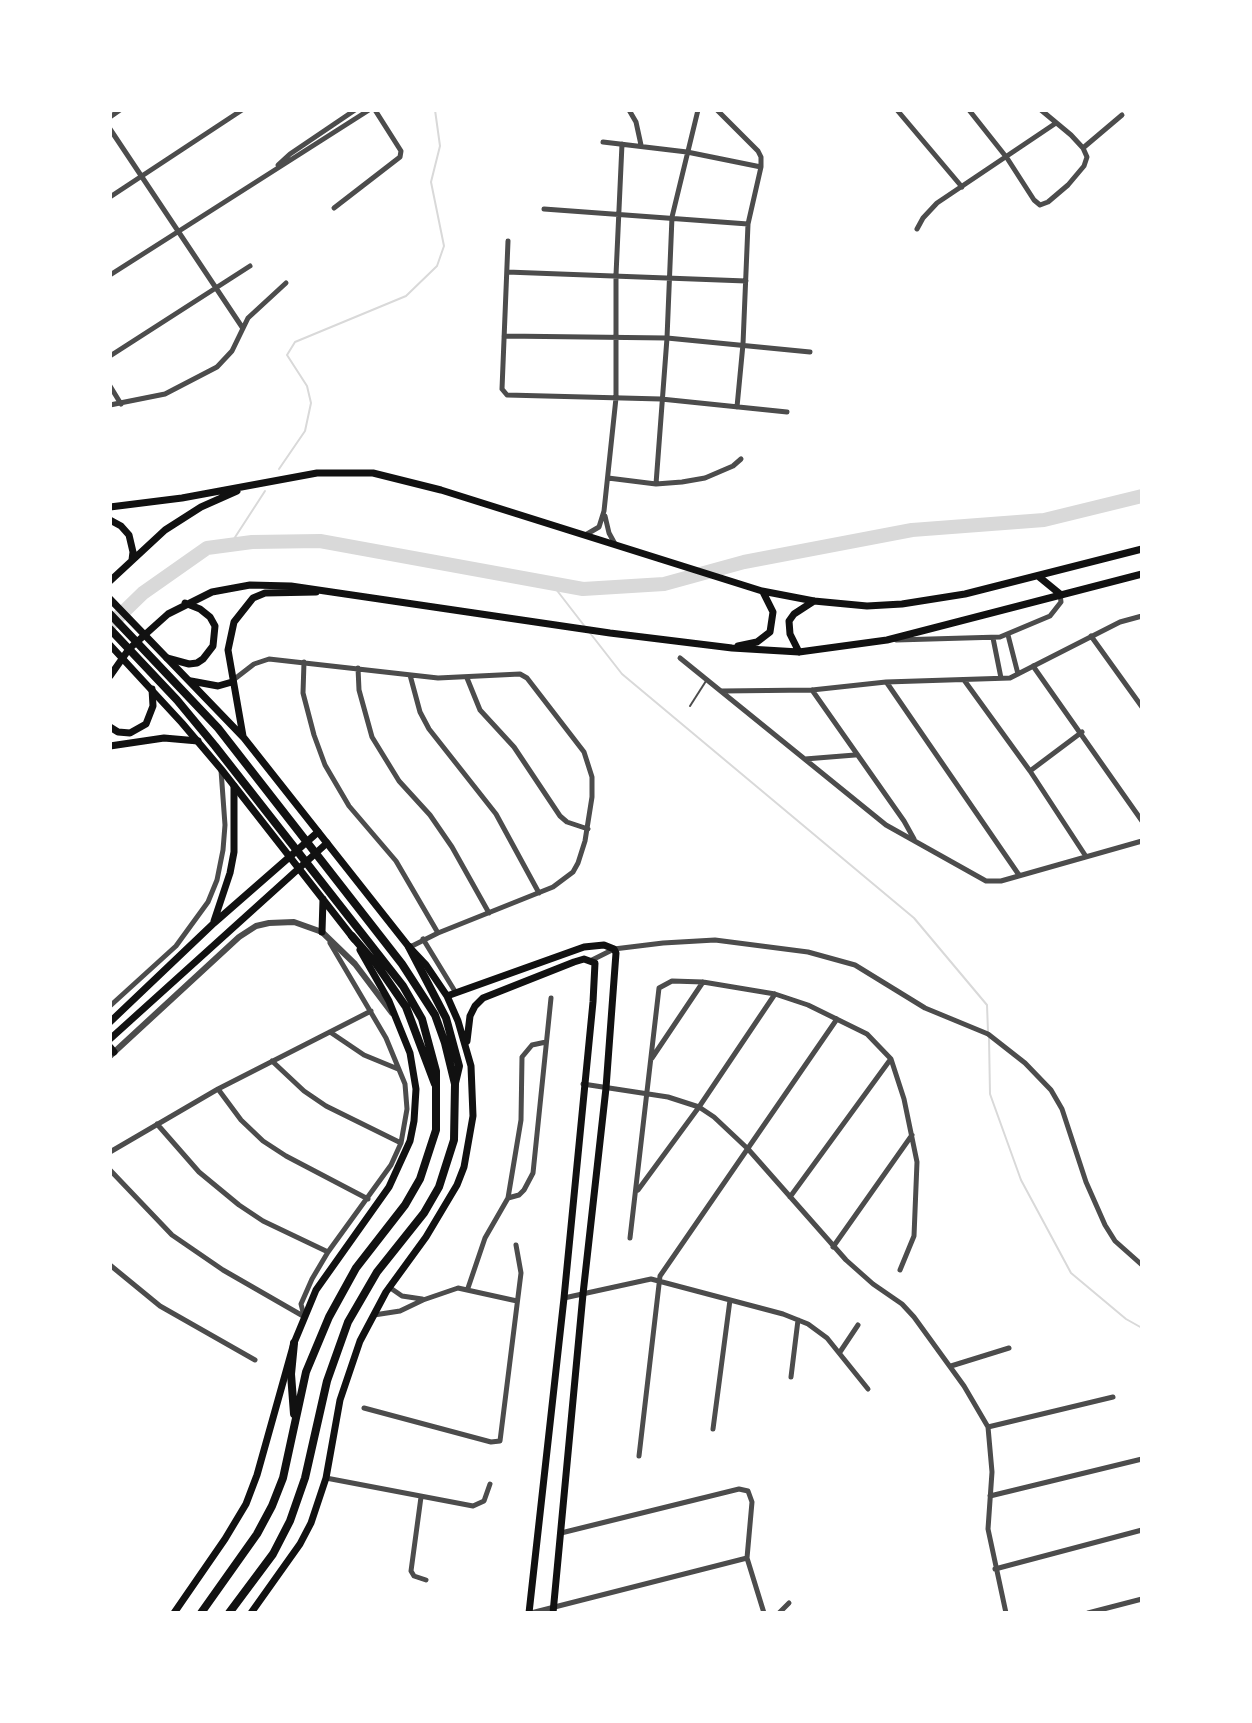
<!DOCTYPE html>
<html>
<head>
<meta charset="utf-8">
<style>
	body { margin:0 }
	#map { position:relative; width:1252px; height:1723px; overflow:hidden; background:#fff; font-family:"PT Sans",sans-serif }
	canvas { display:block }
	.frame { position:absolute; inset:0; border:112px solid #fff; pointer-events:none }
</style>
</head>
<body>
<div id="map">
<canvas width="1252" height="1723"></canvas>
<div class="frame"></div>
</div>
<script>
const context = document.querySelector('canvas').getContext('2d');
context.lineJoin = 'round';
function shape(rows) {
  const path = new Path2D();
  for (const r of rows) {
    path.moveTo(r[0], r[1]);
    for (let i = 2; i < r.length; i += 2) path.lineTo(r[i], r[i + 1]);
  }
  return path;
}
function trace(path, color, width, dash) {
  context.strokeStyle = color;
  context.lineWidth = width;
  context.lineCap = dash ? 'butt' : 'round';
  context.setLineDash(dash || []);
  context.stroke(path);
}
trace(shape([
	[279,469,305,431,311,403,307,386,287,355,295,342,406,296,437,266,444,246,431,182,440,146,435,110],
	[230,545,265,491],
	[552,584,586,628],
	[590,633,622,674,914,918,987,1005,988,1032],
	[989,1038,990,1094,1021,1180,1071,1273,1126,1319,1142,1328]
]), '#d9d9d9', 2);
trace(shape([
	[110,625,143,593,207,548,252,542,320,541,583,589,664,584,744,562,912,530,1044,520,1142,496]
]), '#d9d9d9', 14);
trace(shape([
	[690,706,706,681]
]), '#4c4c4c', 2);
trace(shape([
	[629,110,636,122,641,145],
	[717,110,758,151,761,157,761,167,748,224,743,344,737,407],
	[897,110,962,187],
	[969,110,1007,158,1034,200,1040,205,1048,202,1068,185,1084,166,1087,157,1083,148,1071,135,1041,110],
	[110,117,120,110],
	[110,129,242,327],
	[603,142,687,152,761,167],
	[1083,148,1122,115],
	[278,165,290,154,355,110],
	[110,197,242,110],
	[334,208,400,157,401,151,375,110],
	[544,209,748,224],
	[917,229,923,218,937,203,1056,123],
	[508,241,502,389,507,395,661,399,787,412],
	[507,272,746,281],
	[110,275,369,110],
	[504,336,667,338,810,352],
	[110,356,250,266],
	[110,386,121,404],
	[110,405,165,394,217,367,232,351,248,318,286,283],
	[608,478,656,484,682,482,705,478,733,466,741,459],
	[656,484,667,338,672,217,698,110],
	[605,516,609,533,615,544],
	[587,534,599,527,604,511,616,398,616,275,622,144],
	[1008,635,1018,674],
	[1091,636,1142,707],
	[993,638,1001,678],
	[896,640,1000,637,1050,616,1061,602,1060,594],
	[680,658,886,825,986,881,1001,881,1142,841],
	[304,662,303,693,314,735,325,765,349,806,396,861,438,933],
	[1033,666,1142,821],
	[358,668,359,690,372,737,399,781,430,815,452,847,489,913],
	[410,675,420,712,429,729,496,814,539,893],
	[467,678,480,710,514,747,560,816,567,822,588,829],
	[964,680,1030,771,1085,855],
	[232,681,254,664,269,659,438,678,520,674,527,678,584,752,592,777,592,797,585,841,578,863,573,872,553,887,438,933,410,947],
	[887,683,1019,875],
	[812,690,904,821,914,839],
	[722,691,812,690,886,682,1010,678,1120,622,1142,616],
	[805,759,855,755],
	[1030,771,1082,732],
	[423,939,456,993],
	[592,960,614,949,663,943,715,940,808,952,855,965,925,1008,988,1034,1025,1063,1051,1090,1062,1109,1086,1182,1105,1225,1115,1241,1142,1265],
	[110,1006,176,946,208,902,217,880,223,850,225,825,221,770],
	[330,1032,364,1055,398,1069],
	[652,1058,703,982],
	[272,1061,304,1091,326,1106,401,1143],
	[583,1084,668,1097,699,1107,714,1117,748,1149,846,1260,873,1284,902,1304,914,1317,964,1386,988,1427,992,1472,988,1529,1006,1613],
	[218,1089,241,1120,263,1141,286,1156,368,1199],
	[157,1124,199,1172,239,1205,263,1221,328,1252],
	[110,1152,218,1089,371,1011],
	[110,1170,172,1235,223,1270,303,1316],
	[638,1190,699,1107,775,994],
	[790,1197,890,1060],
	[508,1198,519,1195,524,1190,533,1173,551,998],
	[630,1238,659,988,672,981,703,982,775,994,808,1005,867,1034,891,1059,904,1099,917,1162,914,1236,900,1270],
	[833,1247,912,1135],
	[110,1265,160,1306,255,1360],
	[389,1287,402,1296,422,1299],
	[468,1288,485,1238,508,1198,521,1120,522,1057,532,1045,546,1042],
	[564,1298,651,1279,783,1314,808,1324,827,1338,868,1389],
	[374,1315,400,1311,423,1300,458,1288,517,1301],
	[304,1316,301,1304,312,1279,328,1252,391,1165,401,1143,407,1109,405,1084,386,1038,330,943],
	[840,1352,858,1325],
	[951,1366,1009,1348],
	[791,1377,798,1320],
	[364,1408,491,1442,500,1441,521,1273,516,1245],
	[988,1427,1113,1397],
	[713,1429,730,1300],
	[639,1456,660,1276,837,1019],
	[326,1478,473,1506,484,1501,490,1484],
	[990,1496,1142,1459],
	[421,1497,411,1571,414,1576,426,1580],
	[561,1533,739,1489,748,1491,752,1502,747,1558,764,1613],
	[995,1569,1142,1530],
	[531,1613,747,1558],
	[779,1613,789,1603],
	[1088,1613,1142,1599]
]), '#4c4c4c', 5);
trace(shape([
	[110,1056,239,937,256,926,269,923,294,922,322,932,355,964,392,1013]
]), '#4c4c4c', 6);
trace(shape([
	[110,599,244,738,409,947,426,965,447,996,458,1021,471,1066,473,1116,464,1167,457,1185,426,1237,386,1292,360,1341,340,1400,326,1478,311,1523,300,1544,251,1613],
	[110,645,182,723,221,769,354,939],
	[191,681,218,686,232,682],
	[243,736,228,650,234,622,253,598,265,593,316,592],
	[322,932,323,899],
	[447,996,584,947,604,945,614,949,616,953,606,1088,583,1294,553,1613],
	[467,1041,470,1016,475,1006,483,998,574,962,584,959,595,963,593,1002,564,1298,529,1613],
	[174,1613,225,1539,246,1504,257,1475,294,1343,316,1290,389,1187,410,1141,414,1121,416,1089,410,1053,389,1001,360,950]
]), '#111', 7);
trace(shape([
	[110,507,182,498,317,473,373,473,441,490,762,591,814,601,867,606,902,604,965,594,1142,549],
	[110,520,121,526,129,535,133,552,132,560],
	[1038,576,1060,594],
	[110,581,165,530,201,507,237,491],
	[738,646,757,642,770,632,773,612,763,592],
	[799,652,790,634,789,621,794,614,814,601],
	[167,658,189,664,197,663,203,659,213,646,215,626,210,617,200,609,185,603],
	[110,676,129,649,168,614,212,592,250,585,291,586,610,633,732,648,799,652,887,640,1142,574],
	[110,727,118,732,130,733,146,724,153,706,152,689],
	[110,746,164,738,198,741],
	[214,921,230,873,234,852,234,786],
	[110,1022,214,923,318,832],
	[110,1039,327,843],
	[110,1047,114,1052]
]), '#111', 7);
trace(shape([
	[110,614,218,728,402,964,435,1015,445,1043,455,1084,454,1140,439,1187,424,1213,377,1272,348,1322,327,1381,305,1478,290,1521,273,1554,229,1613],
	[110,629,177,700,215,746,403,986,422,1019,436,1071,436,1130,420,1179,405,1205,356,1268,329,1317,306,1372,283,1478,272,1506,257,1534,201,1613],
	[352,936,377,965,406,1007,435,1084],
	[409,947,446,1018,459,1066,455,1083],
	[294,1343,291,1374,294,1414]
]), '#111', 8);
</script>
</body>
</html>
